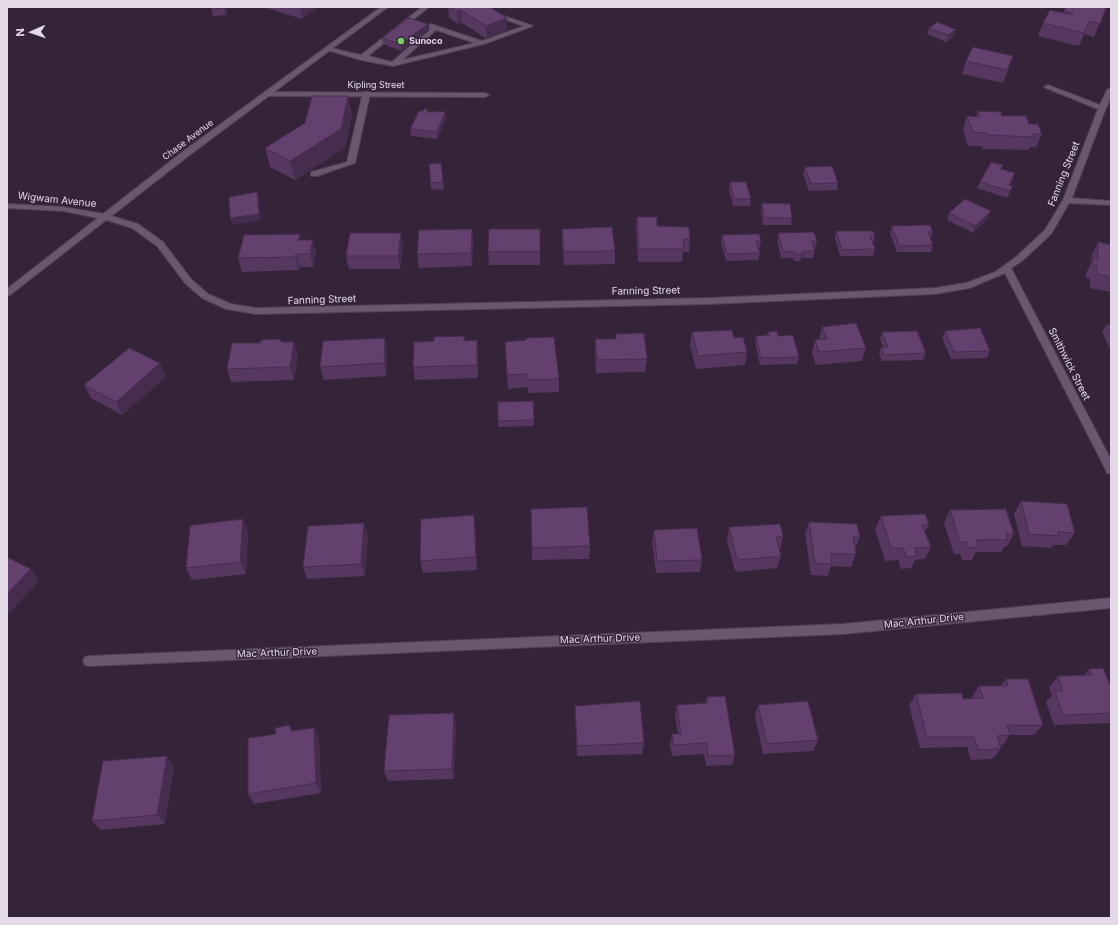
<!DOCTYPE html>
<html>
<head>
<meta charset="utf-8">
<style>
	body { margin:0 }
	#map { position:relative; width:1118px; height:925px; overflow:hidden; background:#342339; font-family:Inter,sans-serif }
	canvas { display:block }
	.frame { position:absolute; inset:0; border:8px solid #e4d9e7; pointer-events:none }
	.north { position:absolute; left:12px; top:12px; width:40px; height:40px; -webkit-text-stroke:3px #342339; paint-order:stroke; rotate:268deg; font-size:11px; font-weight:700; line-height:16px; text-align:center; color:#e4d9e7 }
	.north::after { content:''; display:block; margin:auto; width:14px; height:18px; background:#e4d9e7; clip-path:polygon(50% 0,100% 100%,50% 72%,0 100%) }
</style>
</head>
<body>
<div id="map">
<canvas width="1118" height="925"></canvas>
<div class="frame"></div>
<div class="north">N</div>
</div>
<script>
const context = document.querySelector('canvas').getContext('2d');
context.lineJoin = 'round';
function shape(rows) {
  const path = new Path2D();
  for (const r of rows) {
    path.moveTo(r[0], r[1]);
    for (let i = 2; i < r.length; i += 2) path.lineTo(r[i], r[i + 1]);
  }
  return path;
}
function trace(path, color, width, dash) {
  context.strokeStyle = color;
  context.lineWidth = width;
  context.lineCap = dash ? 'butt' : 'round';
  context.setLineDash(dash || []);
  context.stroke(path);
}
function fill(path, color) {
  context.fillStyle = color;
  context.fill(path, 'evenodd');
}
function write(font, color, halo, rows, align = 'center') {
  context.font = font + ' Inter,sans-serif';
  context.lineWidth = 3;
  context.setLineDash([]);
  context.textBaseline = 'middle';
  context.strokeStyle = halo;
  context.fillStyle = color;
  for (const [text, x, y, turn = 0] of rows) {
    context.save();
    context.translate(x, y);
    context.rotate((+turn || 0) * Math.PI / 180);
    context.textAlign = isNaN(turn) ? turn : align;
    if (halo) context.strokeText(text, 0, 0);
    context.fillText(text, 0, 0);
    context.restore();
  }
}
const service = shape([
	[422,7,429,7,368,56,392,62,431,28,428,26,431,24,482,41,524,26,469,7,478,7,533,26,484,44,393,66,361,60,324,49,327,47,361,55,422,7],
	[436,30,475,43,402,60,436,30],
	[363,92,369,92,370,94,355,163,317,176,311,176,311,172,347,162,363,92]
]);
const minor = shape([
	[1048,85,1100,105,1107,90,1111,88,1111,97,1104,113,1072,198,1111,201,1111,205,1069,203,1051,234,1022,261,1011,268,1111,460,1111,474,1107,473,1106,470,1005,273,970,288,935,294,709,304,256,314,226,309,202,298,185,283,157,246,132,228,103,219,63,211,7,208,7,204,63,207,105,214,138,224,163,242,191,279,208,294,231,304,256,308,709,298,935,288,966,283,995,272,1016,257,1045,230,1063,200,1098,109,1046,88,1044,87,1048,85],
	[264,92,485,93,489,95,485,97,267,96,264,96,264,92],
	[1111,598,1111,608,843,634,89,666,85,665,83,661,85,657,89,656,843,624,1111,598]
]);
const secondary = shape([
	[381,7,388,7,187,157,10,295,7,296,7,289,181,153,381,7]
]);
trace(service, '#504154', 2);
trace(minor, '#504154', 2);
trace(secondary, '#504154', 2);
fill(service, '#6a576f');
fill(minor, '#6a576f');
fill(secondary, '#6a576f');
fill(shape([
	[212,7,227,7,226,15,213,16,211,9],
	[263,7,318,7,302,19],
	[448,7,490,7,507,30,487,39,462,23,458,24,449,18],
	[1066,7,1106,8,1094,37,1084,34,1079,46,1038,36,1043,23,1063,13],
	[929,28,954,36,946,42,927,34],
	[429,31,401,51,383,44,382,38],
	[1013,56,1003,83,962,74,966,61],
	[428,109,428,112,445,112,446,119,437,139,411,136,410,129,423,111],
	[978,111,1002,116,1029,124,1042,134,1036,147,1030,147,1029,150,983,149,982,146,968,146,963,130,967,116,976,117],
	[352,115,345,148,295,180,270,167,265,148,305,123],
	[441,163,444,189,431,190,429,164],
	[805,167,838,183,837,190,809,191,803,174],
	[1001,169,1012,180,1010,185,1010,192,1007,198,977,188,980,182],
	[730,182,751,199,750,206,733,206,729,189],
	[762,203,792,218,791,225,763,225,761,210],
	[949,213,988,218,973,233,947,220],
	[637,217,657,226,690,239,689,252,683,252,682,262,638,262,636,230],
	[892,226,933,232,930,238,933,245,931,252,897,252,890,233],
	[472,229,473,243,472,266,419,268,417,254],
	[540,229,540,265,489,265,488,252],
	[562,229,615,251,615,264,564,265,562,242],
	[836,231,875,236,873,243,875,249,873,256,840,256,835,238],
	[401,233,403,246,400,269,349,269,346,256],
	[778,233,817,241,815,248,814,248,815,251,813,258,802,258,800,261,794,261,793,258,781,258,777,240],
	[722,235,761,241,760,247,758,248,760,253,758,260,726,261,721,242],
	[301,240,316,253,313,267,300,267,299,270,242,272,238,258],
	[1098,242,1111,245,1111,292,1090,288,1090,279,1086,278,1086,273,1091,263,1092,255],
	[1106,325,1111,325,1111,351,1102,332],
	[822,327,866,348,862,361,816,365,812,353,815,340,819,340],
	[945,331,990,351,987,358,951,359,942,338],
	[692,332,734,338,747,352,745,365,696,369,690,345],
	[768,332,778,336,799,357,797,364,760,365,755,342,756,336,767,335],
	[882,332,926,353,923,360,882,361,879,353,881,347,883,347,880,339],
	[464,336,465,340,478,353,478,378,415,380,413,367,434,341],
	[385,338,387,351,386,376,324,380,320,367],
	[595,339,647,359,645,372,596,373,595,352],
	[294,342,298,355,294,380,231,382,227,369,260,343],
	[505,342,559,379,559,392,528,393,528,387,508,389],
	[166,377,122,415,91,398,84,385],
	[533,401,534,426,498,427,498,421],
	[1021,501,1075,533,1066,545,1053,545,1051,548,1022,546,1014,514],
	[531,509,590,546,589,559,532,560],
	[950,510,1014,534,1007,546,1004,547,1001,552,976,552,972,560,962,560,960,554,954,554,944,523],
	[881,516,929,524,925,532,931,547,925,559,915,560,911,568,901,569,898,560,885,561,875,529],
	[809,522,860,537,855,549,856,554,851,567,831,566,828,576,811,575,805,534],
	[729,527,783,536,780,549,779,549,781,556,777,568,737,572,734,568,727,540],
	[475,528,477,570,423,573,420,561],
	[654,530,702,560,700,572,656,573,652,542],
	[248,531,246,574,192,580,186,568],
	[368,536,365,576,307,579,303,567],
	[1089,669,1111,687,1111,723,1054,725,1046,702,1052,695,1049,687,1058,676,1083,676],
	[1006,679,1043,725,1034,735,1010,735,1002,746,1000,746,1001,749,992,759,971,760,967,747,920,748,909,705,916,694,963,699,972,699,972,697,979,686,1001,686],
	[707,697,735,755,732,765,706,766,704,754,672,756,670,745,672,734,678,734,675,716,677,705,705,704],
	[758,705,818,740,813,751,763,754,755,716],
	[575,706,644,743,642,754,577,756,575,716],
	[456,724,454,779,388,781,384,771],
	[293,731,319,738,321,793,254,804,248,794],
	[174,766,165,824,101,830,92,821]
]), '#56375f');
fill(shape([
	[224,7,227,7,226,15,224,8],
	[300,7,318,7,302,19],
	[461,10,462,23,458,24,457,11],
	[507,18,507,30,487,39,486,26],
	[428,24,429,31,401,51,401,44],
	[956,30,954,36,946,42,948,35],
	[348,96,352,115,345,148,295,180,290,161],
	[445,112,446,119,437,139,437,132],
	[257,192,259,199,261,220,232,225,230,218],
	[991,211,988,218,973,233,975,226],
	[472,229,473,243,472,266,471,253],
	[401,233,403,246,400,269,398,256],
	[300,234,303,247,298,240],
	[313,240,316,253,313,267,310,254],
	[804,251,802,258,800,261,802,254],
	[296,254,300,267,299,270,295,257],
	[385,338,387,351,386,376,384,363],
	[477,340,478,353,478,378,477,365],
	[294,342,298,355,294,380,290,367],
	[160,363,166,377,122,415,116,402],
	[474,515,475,528,477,570,476,557],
	[243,519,248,531,246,574,240,562],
	[364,523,368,536,365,576,361,564],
	[31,569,39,581,7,616,7,594],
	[454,713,456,724,454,779,452,769],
	[290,725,295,735,291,731],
	[314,728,319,738,321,793,316,783],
	[167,756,174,766,165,824,157,815]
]), '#462d4d');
const building = shape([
	[212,7,224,7,224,8,211,9,212,7],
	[450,7,490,7,507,18,486,26,461,10,457,11,450,7],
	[1066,7,1103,7,1106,8,1100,24,1089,21,1084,33,1043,23,1050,10,1072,15,1073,13,1064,11,1066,7],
	[409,18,428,24,401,44,382,38,409,18],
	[938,22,956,30,948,35,929,28,938,22],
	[973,47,1013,56,1007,70,966,61,973,47],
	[312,96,348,96,341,129,290,161,265,148,305,123,312,96],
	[424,109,428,109,427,112,437,112,437,111,445,112,437,132,410,129,419,111,423,111,424,109],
	[978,111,1001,112,1002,116,1026,116,1029,124,1038,124,1042,134,1033,134,1034,137,987,135,986,133,973,132,967,116,980,117,978,111],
	[991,162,1003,165,1001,169,1015,173,1009,185,1013,186,1010,191,980,182,991,162],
	[441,163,443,182,431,183,429,164,441,163],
	[832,166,838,183,811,184,805,167,832,166],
	[730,182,746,182,751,199,734,199,730,182],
	[257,192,259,214,230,218,229,197,257,192],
	[965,199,991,211,975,226,949,213,965,199],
	[762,203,790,204,792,218,764,218,762,203],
	[637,217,657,217,657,226,689,227,690,239,683,239,684,249,639,249,637,217],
	[930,225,933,232,928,232,933,245,899,246,892,226,930,225],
	[612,227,615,251,564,252,562,229,612,227],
	[472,229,471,253,417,254,419,230,472,229],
	[489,229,540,229,540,252,488,252,489,229],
	[836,231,873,231,875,236,870,236,875,249,842,250,836,231],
	[814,232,817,241,812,241,815,251,804,251,802,254,796,254,795,251,783,252,778,233,814,232],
	[350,233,401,233,398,256,346,256,350,233],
	[300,234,298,240,313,240,310,254,296,254,295,257,238,258,244,235,300,234],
	[759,234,761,241,756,241,760,253,727,254,722,235,759,234],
	[1098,242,1111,245,1111,277,1097,274,1097,266,1093,265,1093,259,1098,260,1098,242],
	[856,323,866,348,819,352,815,340,827,339,822,327,856,323],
	[1106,325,1111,325,1111,337,1106,325],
	[980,328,990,351,954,352,945,331,980,328],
	[732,330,734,338,743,337,747,352,698,356,692,332,732,330],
	[777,331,778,336,793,335,799,357,761,358,756,336,769,335,768,332,777,331],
	[917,331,926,353,884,355,881,347,888,347,882,332,917,331],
	[644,333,647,359,597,360,595,339,616,339,616,334,644,333],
	[464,336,464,341,477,340,477,365,413,367,414,342,434,341,434,337,464,336],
	[554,337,559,379,528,380,527,374,507,375,505,342,526,340,526,338,554,337],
	[385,338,384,363,320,367,323,341,385,338],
	[279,339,282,342,294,342,290,367,227,369,232,343,260,343,261,340,279,339],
	[129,348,160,363,116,402,84,385,129,348],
	[533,401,534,420,498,421,498,402,533,401],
	[1021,501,1067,504,1075,533,1058,532,1059,536,1029,534,1021,501],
	[587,507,590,546,532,548,531,509,587,507],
	[1006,509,1014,534,1006,534,1008,540,976,540,979,548,968,548,966,542,960,542,950,510,1006,509],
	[925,514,929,524,922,525,931,547,914,548,917,556,907,557,903,548,891,548,881,516,925,514],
	[474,515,476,557,420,561,421,519,474,515],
	[243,519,240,562,186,568,190,527,193,525,243,519],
	[809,522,857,524,860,537,853,537,856,554,831,554,832,564,815,563,809,522],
	[364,523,361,564,303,567,308,526,364,523],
	[780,524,783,536,776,537,781,556,740,560,736,556,729,527,780,524],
	[697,528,702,560,657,561,654,530,697,528],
	[7,557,31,569,7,594,7,557],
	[1103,668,1111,687,1111,713,1063,715,1055,691,1063,691,1058,676,1091,675,1089,669,1103,668],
	[1006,679,1028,679,1043,725,1007,725,1010,735,997,736,1001,749,978,750,974,737,927,737,916,694,962,693,963,699,983,698,979,686,1008,686,1006,679],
	[725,696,735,755,708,756,707,743,674,745,672,734,681,734,677,705,708,703,707,697,725,696],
	[640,701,644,743,577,746,575,706,640,701],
	[808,701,818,740,767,744,758,705,808,701],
	[454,713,452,769,384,771,389,715,454,713],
	[290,725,291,731,314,728,316,783,248,794,248,738,276,734,275,728,290,725],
	[167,756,157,815,92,821,103,761,167,756]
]);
fill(building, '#64406e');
trace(building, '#462d4d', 1);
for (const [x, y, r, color] of [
	[401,41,4,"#77d259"]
]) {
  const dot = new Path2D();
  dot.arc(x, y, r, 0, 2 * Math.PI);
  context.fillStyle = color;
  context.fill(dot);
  trace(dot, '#342339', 1.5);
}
write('bold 9px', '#e4d9e7', '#342339', [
	["Sunoco",409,41]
], 'left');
write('9px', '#e4d9e7', '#342339', [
	["Kipling Street",376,85],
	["Chase Avenue",188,140,-37]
]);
write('10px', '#e4d9e7', '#342339', [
	["Fanning Street",1064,174,-68],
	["Wigwam Avenue",57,200,6],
	["Fanning Street",646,291,-1],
	["Fanning Street",322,300,-2],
	["Smithwick Street",1069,364,63],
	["Mac Arthur Drive",924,621,-6],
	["Mac Arthur Drive",600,639,-2],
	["Mac Arthur Drive",277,653,-2]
]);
</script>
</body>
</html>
